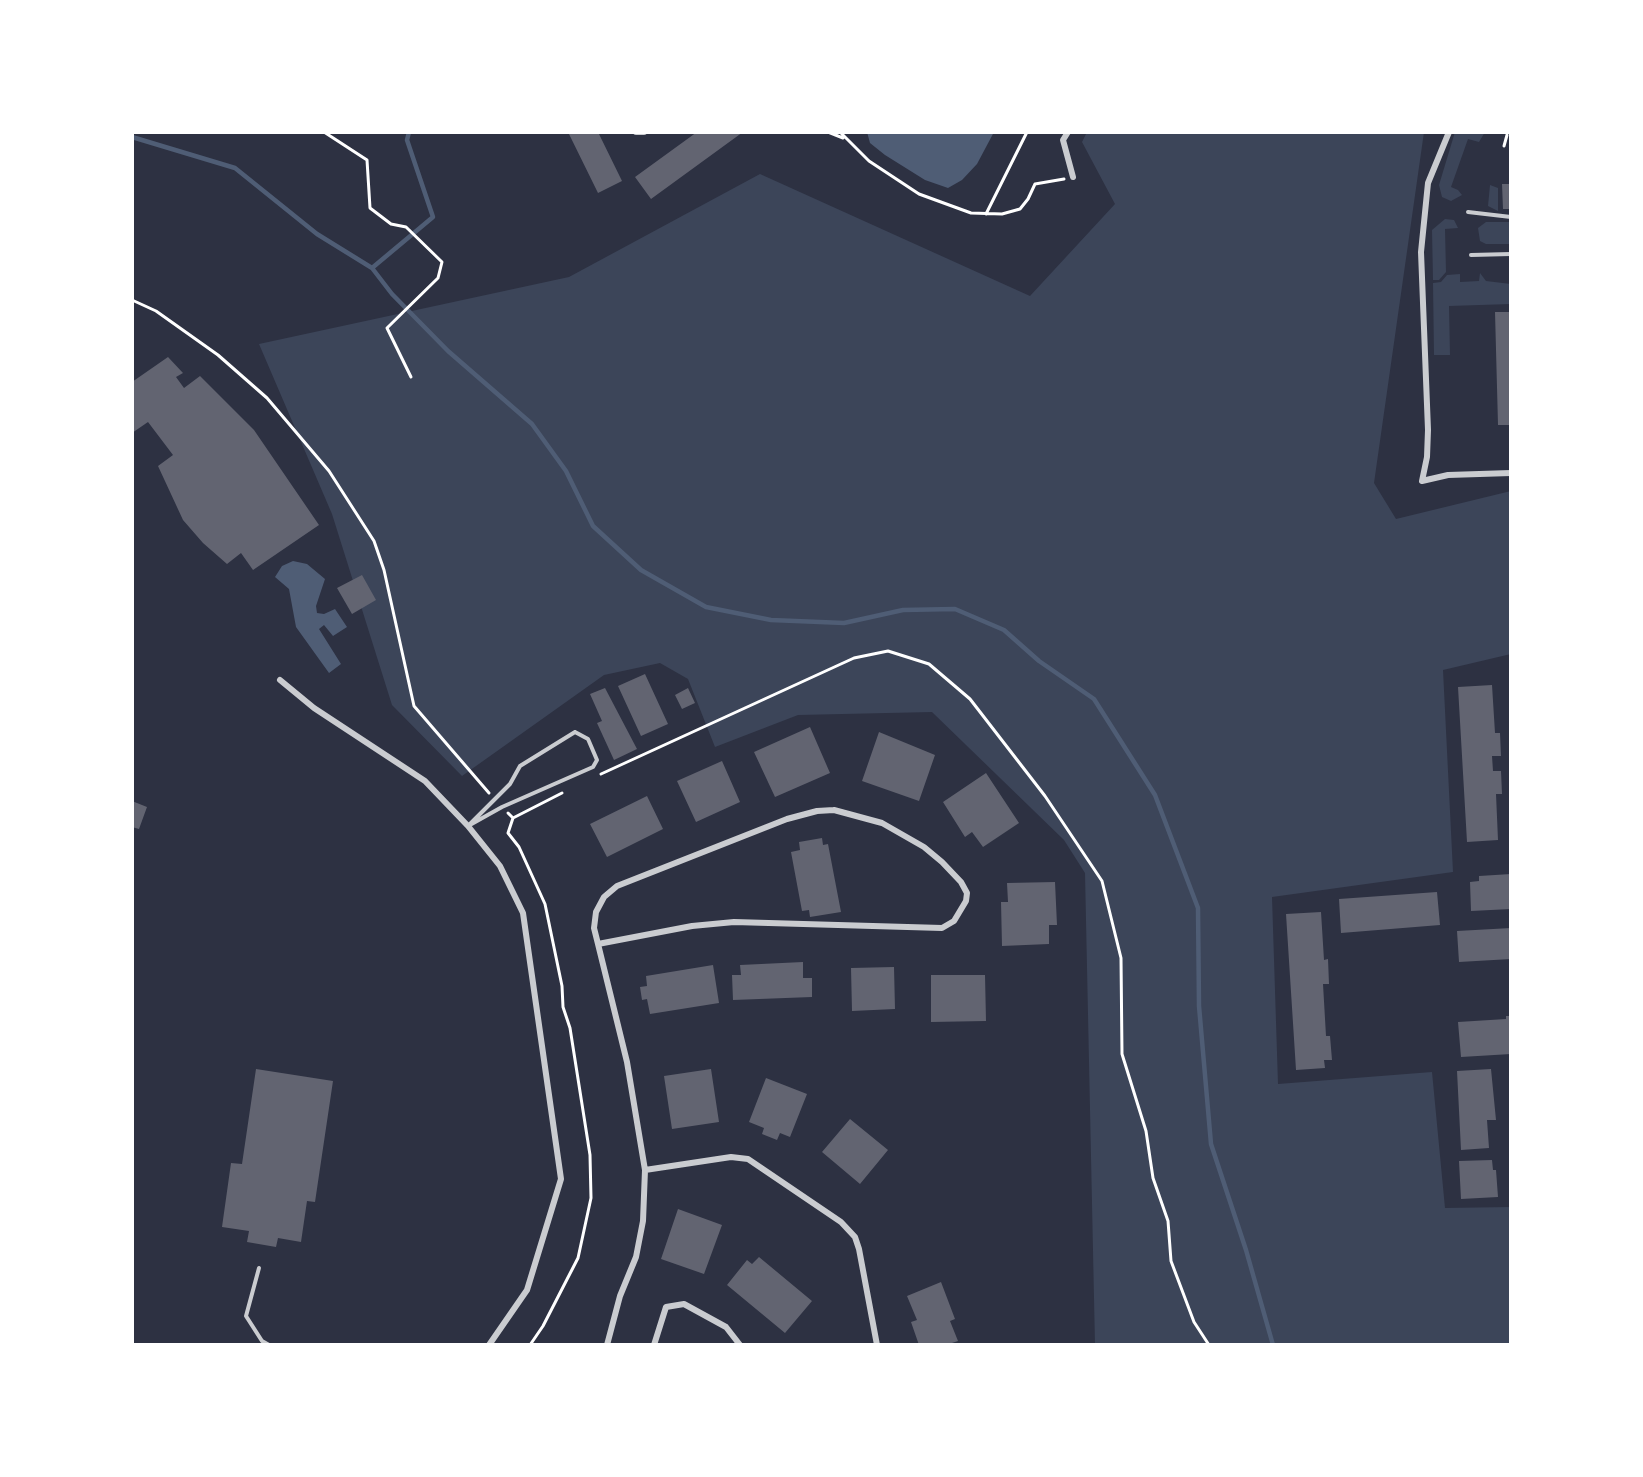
<!DOCTYPE html>
<html>
<head>
<meta charset="utf-8">
<style>
	body { margin:0 }
	#map { position:relative; width:1643px; height:1477px; overflow:hidden; background:#2d3142; font-family:Literata,serif }
	canvas { display:block }
	.frame { position:absolute; inset:0; border:134px solid #fff; pointer-events:none }
</style>
</head>
<body>
<div id="map">
<canvas width="1643" height="1477"></canvas>
<div class="frame"></div>
</div>
<script>
const context = document.querySelector('canvas').getContext('2d');
context.lineJoin = 'round';
function fill(path, color) {
  context.fillStyle = color;
  context.fill(path, 'evenodd');
}
function shape(rows) {
  const path = new Path2D();
  for (const r of rows) {
    path.moveTo(r[0], r[1]);
    for (let i = 2; i < r.length; i += 2) path.lineTo(r[i], r[i + 1]);
  }
  return path;
}
function trace(path, color, width, dash) {
  context.strokeStyle = color;
  context.lineWidth = width;
  context.lineCap = dash ? 'butt' : 'round';
  context.setLineDash(dash || []);
  context.stroke(path);
}
fill(shape([
	[1087,132,1424,132,1374,483,1396,519,1511,491,1511,654,1443,670,1453,872,1272,897,1278,1084,1432,1072,1445,1208,1511,1207,1511,1345,1095,1345,1085,873,1064,840,932,712,798,715,715,747,688,679,660,663,604,675,462,776,392,705,332,514,259,344,569,277,760,174,1030,296,1115,204,1082,142],
	[1455,132,1485,132,1479,142,1468,139,1451,187,1458,190,1462,195,1451,201,1442,197,1439,185],
	[1490,185,1498,188,1498,211,1488,206],
	[1445,219,1454,220,1458,228,1445,229,1446,272,1439,280,1433,280,1432,230],
	[1486,222,1511,222,1511,244,1486,244,1480,241,1478,228],
	[1480,273,1486,281,1511,284,1511,304,1449,306,1450,355,1434,355,1433,283,1441,282,1447,275,1460,274,1460,282,1479,281]
]), '#3c4559');
fill(shape([
	[867,132,994,132,977,164,962,180,948,188,925,180,885,155,870,143],
	[293,561,307,564,325,579,316,606,317,613,324,614,335,609,347,627,333,636,324,625,319,629,341,664,329,673,296,627,289,589,275,577,282,566]
]), '#4f5d75');
trace(shape([
	[132,137,235,168,317,234,372,268,392,294,448,351,532,424,566,471,593,526,641,570,706,607,771,620,844,623,903,610,955,609,1004,630,1039,661,1094,699,1155,795,1198,908,1199,1006,1211,1144,1246,1250,1273,1345],
	[372,268,433,217,407,140,409,132]
]), '#4f5d75', 4.5);
fill(shape([
	[568,132,598,132,622,181,598,193],
	[697,132,743,132,651,199,635,177],
	[1502,184,1511,184,1511,209,1503,209],
	[1495,312,1511,312,1511,425,1498,425],
	[168,357,183,373,176,377,184,388,200,376,254,430,319,525,253,570,241,553,227,564,203,543,183,520,158,466,173,455,148,422,132,433,132,382],
	[362,575,376,600,352,614,337,588],
	[645,674,668,724,641,736,618,686],
	[1492,685,1495,733,1500,733,1501,756,1492,756,1493,771,1501,771,1502,794,1496,794,1498,840,1467,842,1458,687],
	[605,688,637,749,614,760,597,723,602,721,590,694],
	[688,688,695,703,682,709,675,695],
	[810,727,830,773,775,797,754,752],
	[879,732,935,755,919,801,862,781],
	[722,761,740,802,696,822,677,781],
	[986,773,1019,823,983,847,972,832,965,837,943,802],
	[647,796,663,829,607,857,590,824],
	[132,801,147,807,139,829,132,827],
	[822,838,823,845,828,844,841,912,810,917,809,910,802,911,791,852,800,850,799,842],
	[1511,874,1511,909,1471,911,1470,882,1479,881,1479,876],
	[1055,882,1057,925,1049,925,1049,944,1002,946,1001,902,1008,902,1007,883],
	[1437,892,1440,925,1341,933,1339,899],
	[1321,912,1324,960,1328,959,1329,984,1323,984,1326,1036,1330,1036,1332,1060,1324,1060,1325,1068,1296,1070,1286,914],
	[1511,928,1511,959,1459,962,1457,931],
	[803,962,803,978,812,978,812,997,733,1000,732,975,741,975,740,965],
	[713,965,719,1003,650,1014,647,999,642,1000,640,987,647,986,646,976],
	[894,967,895,1009,852,1011,851,968],
	[931,975,985,975,986,1021,931,1022],
	[1506,1016,1511,1016,1511,1054,1461,1057,1458,1022,1506,1019],
	[256,1069,333,1081,315,1202,307,1201,301,1242,278,1238,276,1247,247,1242,249,1231,222,1227,231,1163,242,1164],
	[711,1069,719,1122,672,1129,664,1076],
	[1491,1069,1496,1120,1487,1120,1489,1148,1461,1150,1457,1071],
	[766,1078,807,1094,790,1137,780,1133,777,1140,762,1134,764,1128,749,1122],
	[850,1119,888,1150,860,1184,822,1152],
	[1492,1160,1493,1170,1496,1170,1498,1197,1461,1199,1459,1161],
	[678,1209,722,1225,704,1274,661,1259],
	[759,1257,812,1301,785,1333,727,1285,747,1260,752,1264],
	[941,1282,955,1319,950,1321,958,1341,946,1345,919,1345,911,1322,917,1320,907,1296]
]), '#626471');
trace(shape([
	[324,132,367,160,370,208,391,224,406,227,442,262,438,278,387,328,411,377],
	[828,132,843,138],
	[840,132,869,161,919,194,971,213,1002,214,1020,209,1028,199,1035,184,1064,179],
	[1504,146,1507,135],
	[986,214,1027,132],
	[132,300,156,311,218,355,267,398,329,471,374,541,384,570,414,706,489,793],
	[601,774,854,658,888,651,929,664,970,699,1045,796,1102,881,1121,958,1122,1054,1146,1131,1153,1178,1168,1221,1171,1261,1194,1322,1209,1345],
	[508,813,513,818,562,793],
	[513,818,508,833,519,847,545,904,562,986,563,1007,570,1028,590,1155,591,1198,578,1258,543,1326,530,1345]
]), '#fff', 3);
trace(shape([
	[1468,212,1511,217],
	[1471,255,1511,254],
	[575,732,588,739,597,760,593,767,502,807,468,826,510,784,520,766,575,732],
	[259,1268,246,1316,262,1341,269,1345]
]), '#caccd0', 4);
trace(shape([
	[636,132,644,132],
	[1068,132,1063,140,1073,177],
	[1449,132,1428,183,1421,252,1428,430,1427,457,1422,481,1448,475,1511,473],
	[280,680,314,708,425,781,468,826,500,866,523,913,561,1179,527,1290,489,1345],
	[834,810,882,823,924,847,942,862,961,882,967,893,966,901,954,921,942,928,734,922,692,926,598,944,594,928,596,912,604,897,617,886,787,819,817,811,834,810],
	[598,944,627,1062,645,1170,643,1221,636,1257,620,1296,607,1345],
	[645,1170,731,1157,748,1159,841,1222,855,1237,859,1249,877,1345],
	[654,1345,666,1307,684,1304,726,1327,740,1345]
]), '#caccd0', 6);
</script>
</body>
</html>
